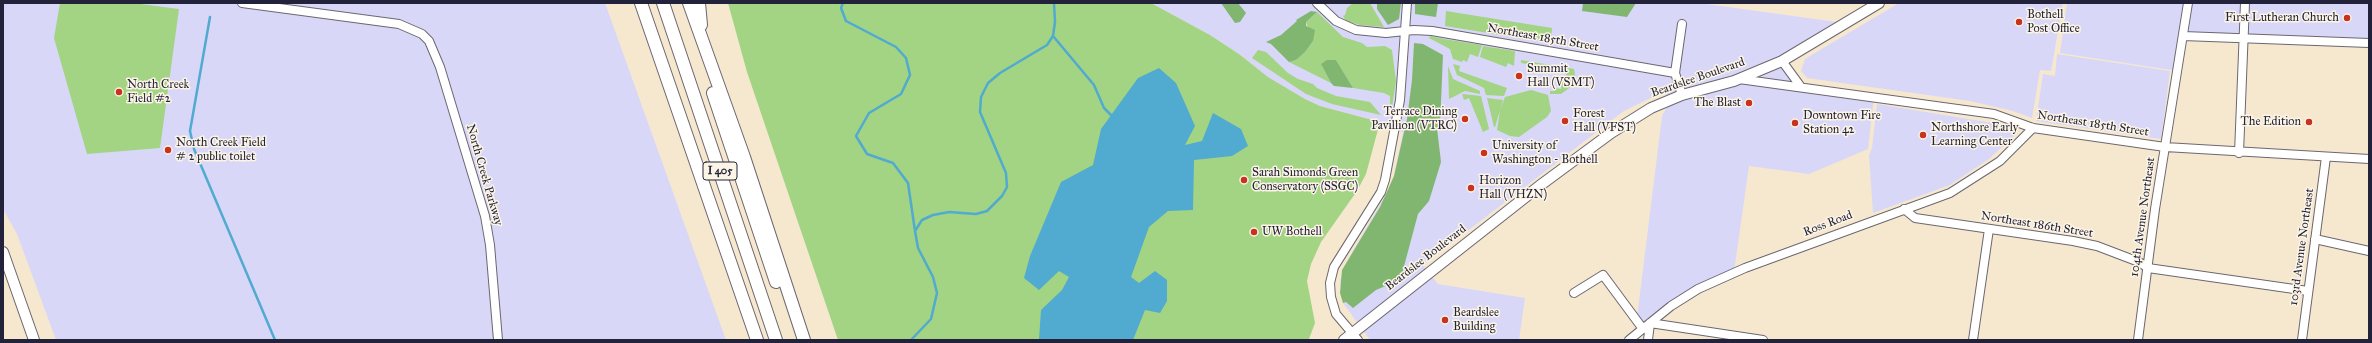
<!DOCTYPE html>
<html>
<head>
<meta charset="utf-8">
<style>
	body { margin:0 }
	#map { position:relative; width:2372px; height:343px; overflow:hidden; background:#f6e8cf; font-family:"IM FELL Great Primer",serif }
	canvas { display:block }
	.frame { position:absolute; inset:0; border:4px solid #22223b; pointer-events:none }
</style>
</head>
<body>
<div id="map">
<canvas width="2372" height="343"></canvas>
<div class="frame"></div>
</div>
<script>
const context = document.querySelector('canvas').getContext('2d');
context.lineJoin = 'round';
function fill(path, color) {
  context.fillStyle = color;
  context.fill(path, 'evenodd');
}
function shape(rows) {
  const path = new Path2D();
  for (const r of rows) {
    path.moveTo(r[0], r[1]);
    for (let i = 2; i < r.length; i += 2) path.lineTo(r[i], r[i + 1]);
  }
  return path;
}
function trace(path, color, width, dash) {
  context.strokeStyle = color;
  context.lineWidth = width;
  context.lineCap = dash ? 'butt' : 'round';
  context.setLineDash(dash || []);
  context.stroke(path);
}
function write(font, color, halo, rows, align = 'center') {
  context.font = font + ' "IM FELL Great Primer",serif';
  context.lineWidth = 3;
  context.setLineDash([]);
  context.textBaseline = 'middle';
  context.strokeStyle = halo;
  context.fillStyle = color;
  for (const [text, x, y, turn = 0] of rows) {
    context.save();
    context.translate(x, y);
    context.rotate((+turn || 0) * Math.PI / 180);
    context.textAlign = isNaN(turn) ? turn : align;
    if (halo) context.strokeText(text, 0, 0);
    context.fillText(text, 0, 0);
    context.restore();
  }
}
fill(shape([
	[3,3,605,3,726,340,56,340,17,234,3,209],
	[1151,3,1699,3,1844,23,1783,62,1801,87,1874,97,1868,149,1809,174,1749,166,1734,272,1698,289,1635,334,1662,116,1671,99,1663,92,1624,111,1423,265,1438,284,1525,298,1519,340,1370,340,1343,303,1340,280,1350,256,1388,191,1394,176,1403,132,1395,131,1380,122,1320,106,1305,99,1268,77,1239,54,1210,35],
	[1899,3,2063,3,2051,71,2040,70,2032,118,2013,111,1970,101,1807,78,1801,71,1805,59],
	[2067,3,2369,3,2369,43,2184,36,2178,71,2060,53],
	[2057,54,2170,71,2161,139,2036,121,2043,74,2055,76],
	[1877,104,2011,126,2016,134,1989,159,1950,185,1873,213,1869,155,1872,148]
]), '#d8d7f8');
fill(shape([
	[60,3,133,3,179,9,160,148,87,154,54,38],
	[728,3,1151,3,1210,35,1239,54,1268,77,1305,99,1320,106,1380,122,1366,174,1357,191,1321,242,1311,264,1307,281,1315,323,1309,339,838,340,747,72],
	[1353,3,1370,3,1384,27,1360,25,1346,21,1343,16,1345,15,1347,8],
	[1446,11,1552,28,1551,41,1557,42,1525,39,1445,26],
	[1317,12,1343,37,1362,43,1367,47,1385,46,1392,50,1396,81,1392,107,1390,105,1390,96,1384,93,1353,88,1336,60,1322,66,1331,83,1289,62,1296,60,1305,52,1313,41,1306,22],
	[1430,36,1444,39,1482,45,1478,57,1470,54,1467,62,1463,60,1462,62,1453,59,1450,49,1429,38],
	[1483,46,1515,51,1514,66,1508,63,1506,67,1480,57],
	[1258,50,1266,52,1288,73,1298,79,1313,84,1317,88,1336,96,1370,102,1381,115,1332,104,1306,94,1252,58],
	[1521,60,1574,69,1575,75,1572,86,1561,94,1550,94,1550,91,1554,91,1555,88,1561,89,1562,81,1565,81,1567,70,1521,63],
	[1453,64,1460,66,1459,71,1507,88,1504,96,1486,95,1484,88,1457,75],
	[1448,66,1453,79,1480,91,1480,94,1465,91,1449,99],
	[1531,90,1548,95,1551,111,1547,117,1519,137,1510,136,1497,130,1500,110,1505,97],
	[1462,94,1481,96,1489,129,1483,132,1469,98,1464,100],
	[1487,98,1503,100,1495,127,1494,127]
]), '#a2d483');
fill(shape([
	[1221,3,1238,3,1246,13,1240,22,1235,23],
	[1377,3,1401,3,1399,19,1388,25,1377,9],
	[1415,3,1438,3,1436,17,1415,14],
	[1583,3,1636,3,1627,17,1582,11],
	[1311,11,1317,12,1306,22,1306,26,1315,30,1313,41,1305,52,1296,60,1289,62,1271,44,1266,42,1281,35,1297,21,1296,20],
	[1414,43,1423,44,1443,55,1440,125,1437,128,1441,162,1429,201,1418,214,1403,270,1407,277,1376,290,1353,308,1346,302,1343,303,1340,293,1342,270,1380,207,1394,176,1407,119,1412,80],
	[1327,60,1336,60,1353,88,1334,86,1331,83,1321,64]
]), '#81b671');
fill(shape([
	[1159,68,1176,83,1195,126,1185,145,1202,141,1213,113,1241,129,1248,146,1232,156,1194,160,1193,210,1168,211,1149,227,1131,277,1139,283,1155,271,1167,280,1167,301,1160,313,1145,310,1133,340,1039,340,1041,310,1062,290,1069,277,1059,271,1039,290,1024,278,1030,256,1061,182,1093,165,1101,129,1138,78]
]), '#51aacf');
trace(shape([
	[843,3,841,8,846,21,896,47,906,58,910,75,901,94,869,113,856,136,867,154,893,163,908,183,915,231],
	[210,17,190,131,194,149,275,340],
	[1053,36,1094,85,1104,108,1111,115],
	[911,340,931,319,937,293,933,277,918,248,915,231,922,220,933,215,949,212,976,214,987,211,1002,196,1007,187,1006,173,980,112,981,97,988,83,1000,73,1047,45,1053,36,1055,22,1054,3]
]), '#51aacf', 2.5);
const minor = shape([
	[242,3,399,24,422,34,429,41,440,67,485,216,490,245,498,340],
	[1317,3,1336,21,1356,30,1386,33,1414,30,1432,31,1675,73],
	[2183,36,2369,43],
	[1782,61,1801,87],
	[1739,79,1994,114,2033,128,2165,147,2369,159],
	[1682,95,1675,73,1682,24],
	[2239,153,2245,3],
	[1904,209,1915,218,2073,241,2097,246,2139,262,2148,268,2308,291],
	[2315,239,2369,251],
	[1574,293,1603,275,1643,329],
	[1358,340,1336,314,1331,297,1330,283,1334,267,1381,192,1385,180,1400,100,1407,3],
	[1629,340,1671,306,1698,289,1745,268,1950,193,2000,161,2033,128],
	[1648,340,1650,323,1763,340],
	[1973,340,1989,229],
	[2138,340,2155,209,2188,3],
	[2302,340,2326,157]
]);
const major = shape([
	[3,252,34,340],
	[1344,340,1542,184,1611,133,1651,108,1682,95,1734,81,1782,61,1879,3]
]);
const highway = shape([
	[641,3,757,340],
	[663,3,776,340],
	[689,3,744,157,804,340],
	[699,3,701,25],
	[713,93,776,282]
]);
trace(minor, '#6c676f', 10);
trace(major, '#6c676f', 12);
trace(highway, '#6c676f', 14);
trace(minor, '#fff', 8);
trace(major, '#fff', 10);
trace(highway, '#fff', 12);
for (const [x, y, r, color] of [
	[2347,18,4,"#c8321e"],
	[2019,22,4,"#c8321e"],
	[1519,76,4,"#c8321e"],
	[119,92,4,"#c8321e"],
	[1749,103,4,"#c8321e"],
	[1465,119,4,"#c8321e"],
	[1565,121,4,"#c8321e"],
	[2309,122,4,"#c8321e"],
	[1795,123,4,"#c8321e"],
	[1923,135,4,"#c8321e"],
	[168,150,4,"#c8321e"],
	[1484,153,4,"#c8321e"],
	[1244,180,4,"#c8321e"],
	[1471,188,4,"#c8321e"],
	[1254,232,4,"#c8321e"],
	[1445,320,4,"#c8321e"]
]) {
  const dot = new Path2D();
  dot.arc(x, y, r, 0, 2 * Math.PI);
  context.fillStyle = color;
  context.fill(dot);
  trace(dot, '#fcf5e5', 1.5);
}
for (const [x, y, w] of [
	[720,171,34]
]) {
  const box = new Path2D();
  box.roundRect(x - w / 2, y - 9, w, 18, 3);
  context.fillStyle = '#fcf5e5';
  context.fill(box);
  trace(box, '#22223b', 1);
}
write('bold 11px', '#22223b', null, [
	["I 405",720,171]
]);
write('12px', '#22223b', '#fcf5e5', [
	["Bothell",2027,15],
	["Post Office",2027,29],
	["First Lutheran Church",2339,18,"right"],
	["Summit",1527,69],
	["Hall (VSMT)",1527,83],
	["North Creek",127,85],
	["Field #2",127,99],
	["The Blast",1741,103,"right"],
	["Terrace Dining",1457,112,"right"],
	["Pavillion (VTRC)",1457,126,"right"],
	["Forest",1573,114],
	["Hall (VFST)",1573,128],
	["Downtown Fire",1803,116],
	["Station 42",1803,130],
	["The Edition",2301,122,"right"],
	["Northshore Early",1931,128],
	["Learning Center",1931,142],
	["North Creek Field",176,143],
	["# 2 public toilet",176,157],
	["University of",1492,146],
	["Washington - Bothell",1492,160],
	["Sarah Simonds Green",1252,173],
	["Conservatory (SSGC)",1252,187],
	["Horizon",1479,181],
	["Hall (VHZN)",1479,195],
	["UW Bothell",1262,232],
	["Beardslee",1453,313],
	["Building",1453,327]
], 'left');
write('12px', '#22223b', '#fcf5e5', [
	["Northeast 185th Street",1543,38,10],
	["Beardslee Boulevard",1698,78,-19],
	["Northeast 185th Street",2093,124,9],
	["North Creek Parkway",484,175,74],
	["104th Avenue Northeast",2143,217,-82],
	["Ross Road",1828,224,-21],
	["Northeast 186th Street",2037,225,9],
	["103rd Avenue Northeast",2302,247,-82],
	["Beardslee Boulevard",1426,258,-38]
]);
</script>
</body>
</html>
